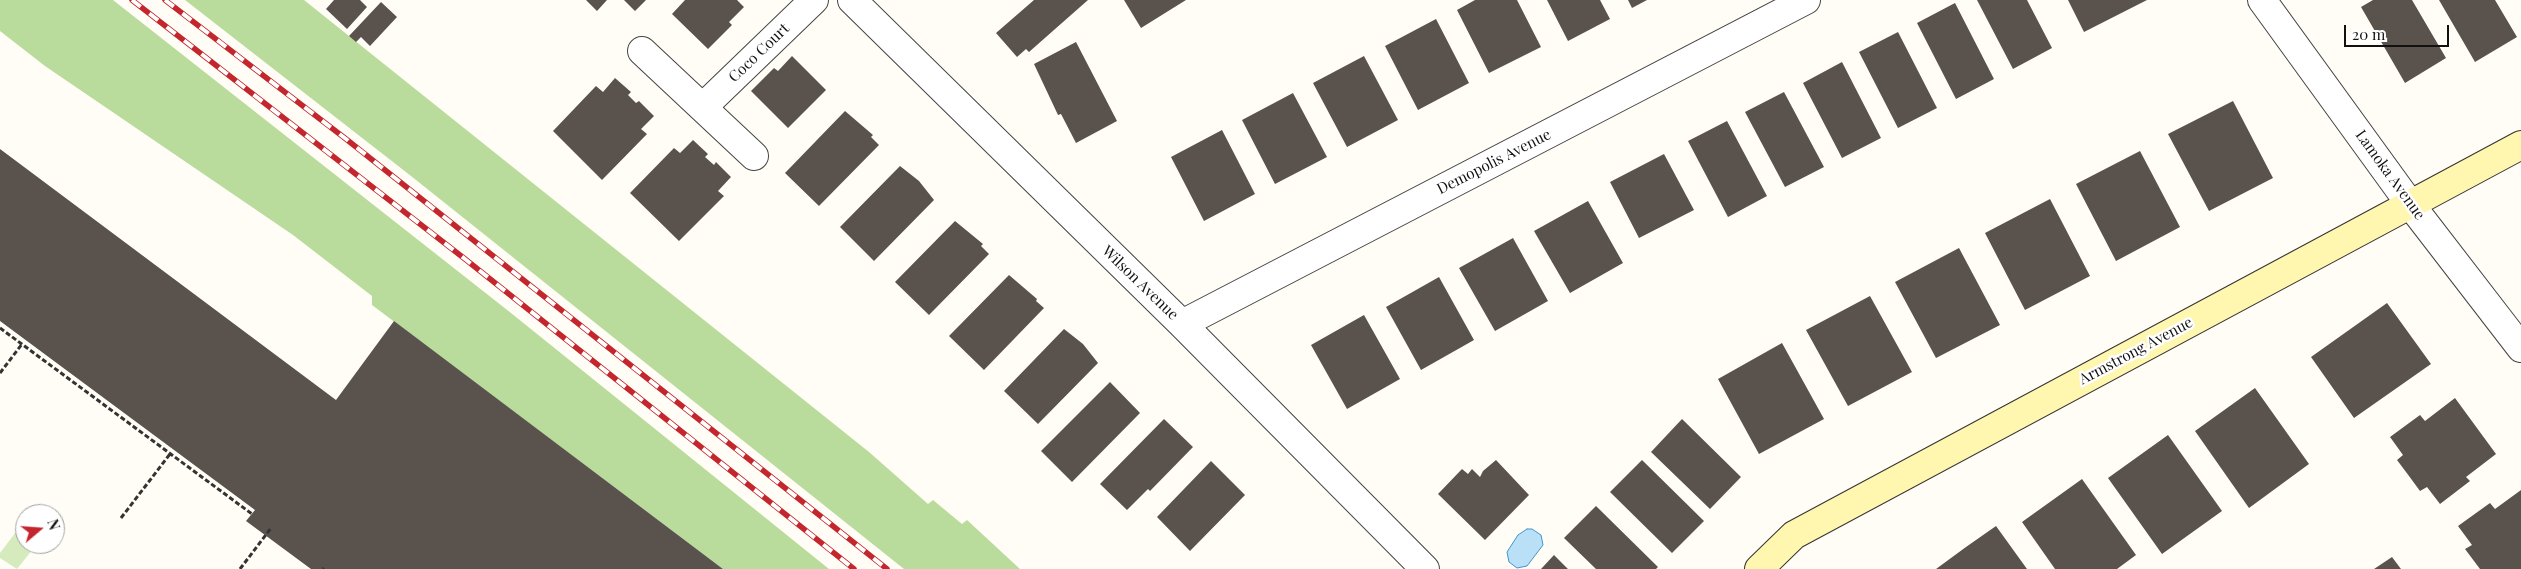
<!DOCTYPE html>
<html>
<head>
<meta charset="utf-8">
<style>
	body { margin:0 }
	#map { position:relative; width:2521px; height:569px; overflow:hidden; background:#fffdf5; font-family:"Playfair Display",serif }
	canvas { display:block }
	.north { position:absolute; left:15px; top:504px; width:50px; height:50px; box-sizing:border-box; background:#fff; border:1px solid #a0a0a0; border-radius:50%; rotate:72deg; font-size:14px; font-weight:700; line-height:20px; text-align:center; color:#111 }
	.north::after { content:''; display:block; margin:auto; width:18px; height:22px; background:#c4262e; clip-path:polygon(50% 0,100% 100%,50% 72%,0 100%) }
	.scale { position:absolute; left:2344px; top:25px; width:105px; height:22px; box-sizing:border-box; border:2px solid #111; border-top:0; padding-left:6px; font-size:15px; line-height:18px; white-space:nowrap; color:#111; -webkit-text-stroke:4px #fff; paint-order:stroke }
</style>
</head>
<body>
<div id="map">
<canvas width="2521" height="569"></canvas>
<div class="north">N</div>
<div class="scale">20 m</div>
</div>
<script>
const context = document.querySelector('canvas').getContext('2d');
context.lineJoin = 'round';
function fill(path, color) {
  context.fillStyle = color;
  context.fill(path, 'evenodd');
}
function shape(rows) {
  const path = new Path2D();
  for (const r of rows) {
    path.moveTo(r[0], r[1]);
    for (let i = 2; i < r.length; i += 2) path.lineTo(r[i], r[i + 1]);
  }
  return path;
}
function trace(path, color, width, dash) {
  context.strokeStyle = color;
  context.lineWidth = width;
  context.lineCap = dash ? 'butt' : 'round';
  context.setLineDash(dash || []);
  context.stroke(path);
}
function write(font, color, halo, rows, align = 'center') {
  context.font = font + ' "Playfair Display",serif';
  context.lineWidth = 5;
  context.setLineDash([]);
  context.textBaseline = 'middle';
  context.strokeStyle = halo;
  context.fillStyle = color;
  for (const [text, x, y, turn = 0] of rows) {
    context.save();
    context.translate(x, y);
    context.rotate((+turn || 0) * Math.PI / 180);
    context.textAlign = isNaN(turn) ? turn : align;
    if (halo) context.strokeText(text, 0, 0);
    context.fillText(text, 0, 0);
    context.restore();
  }
}
fill(shape([
	[25,520,25,544,37,544,17,569,0,558,0,553]
]), '#d5ebbd');
fill(shape([
	[0,0,113,0,511,313,829,569,723,569,372,305,372,296,293,235,45,66,0,31],
	[185,0,304,0,869,452,928,504,933,500,962,524,967,520,1020,569,904,569,411,176]
]), '#b9dc9c');
const water = shape([
	[1527,529,1532,529,1541,535,1543,545,1527,566,1517,568,1509,562,1507,552,1518,535,1527,529]
]);
fill(water, '#b9e0f7');
trace(water, '#3f96cf', 1);
fill(shape([
	[334,0,360,0,367,7,347,29,326,9],
	[586,0,607,0,597,11],
	[624,0,646,0,635,11],
	[685,0,737,0,744,7,729,22,732,25,708,49,672,14],
	[1034,0,1088,0,1029,52,1026,49,1017,57,996,33],
	[1124,0,1186,0,1141,28],
	[1475,0,1517,0,1541,47,1489,73,1457,10],
	[1547,0,1600,0,1610,19,1568,41],
	[1628,0,1647,0,1632,8],
	[1977,0,2027,0,2052,48,2013,69],
	[2068,0,2147,0,2084,32],
	[2373,0,2412,0,2446,58,2405,83,2361,7],
	[2439,0,2495,0,2517,37,2475,62],
	[381,2,397,17,370,46,361,37,356,42,349,36],
	[1955,3,1994,79,1956,99,1917,23],
	[1436,19,1469,83,1418,110,1385,46],
	[1898,32,1937,108,1898,128,1859,52],
	[1076,42,1117,121,1076,143,1061,114,1058,115,1034,64],
	[792,56,826,90,788,128,751,91,774,68,778,71],
	[1364,56,1398,120,1347,147,1313,83],
	[1842,62,1881,138,1842,158,1803,83],
	[615,78,631,92,628,95,636,103,639,101,654,116,641,129,647,134,602,180,553,131,596,86,603,92],
	[1784,92,1824,167,1785,187,1745,112],
	[1293,93,1327,157,1275,184,1242,120],
	[2233,101,2273,178,2209,211,2168,134],
	[845,111,873,135,871,137,879,145,819,206,785,173],
	[1727,121,1767,196,1728,217,1688,141],
	[1222,130,1255,194,1204,221,1171,157],
	[693,140,708,154,705,157,714,165,716,162,731,177,718,191,724,196,679,241,630,193,674,148,680,153],
	[0,149,336,400,394,321,723,569,311,569,246,521,255,510,0,321],
	[2140,151,2180,227,2116,261,2076,184],
	[1664,154,1694,210,1639,238,1610,182],
	[900,166,919,181,934,200,874,261,840,227],
	[2050,199,2090,276,2025,310,1985,233],
	[1588,201,1623,263,1570,293,1534,231],
	[955,221,983,244,981,246,989,254,929,315,895,282],
	[1513,238,1548,301,1495,331,1459,268],
	[1959,248,2000,325,1936,358,1895,282],
	[1009,275,1037,299,1036,301,1044,308,984,370,949,336],
	[1439,277,1474,340,1421,370,1386,307],
	[1870,296,1912,372,1848,406,1806,330],
	[2387,303,2431,364,2354,418,2311,357],
	[1364,315,1400,379,1347,409,1311,345],
	[1064,329,1083,344,1098,363,1038,424,1004,391],
	[1782,343,1824,419,1759,454,1718,379],
	[1110,382,1140,413,1072,482,1041,451],
	[2255,388,2309,464,2249,508,2195,431],
	[2455,398,2496,454,2466,477,2470,481,2440,504,2427,487,2420,491,2409,476,2397,460,2403,455,2390,437,2420,415,2425,421],
	[1164,419,1193,447,1150,491,1148,489,1127,510,1100,484],
	[1682,419,1741,477,1710,509,1651,452],
	[2168,435,2222,511,2162,554,2108,478],
	[1496,460,1529,495,1485,540,1438,494,1462,469,1468,474,1472,469,1480,477,1483,471],
	[1642,460,1704,521,1672,553,1610,492],
	[1211,461,1245,495,1190,551,1157,517],
	[2082,479,2136,555,2117,569,2055,569,2022,522],
	[2521,490,2521,569,2480,569,2465,549,2472,545,2458,526,2490,503,2495,509],
	[1596,506,1658,567,1656,569,1596,569,1564,538],
	[1996,526,2027,569,1936,569,1966,547],
	[1554,555,1568,569,1541,569],
	[2392,557,2401,569,2374,569]
]), '#5a524d');
const street = shape([
	[852,0,1182,324,1425,569],
	[2262,0,2410,204,2521,348],
	[642,51,754,156],
	[703,107,814,0],
	[1182,324,1806,0]
]);
const secondary = shape([
	[1759,569,1794,535,2521,145]
]);
trace(street, '#444', 30);
trace(secondary, '#333', 30);
trace(shape([
	[0,328,252,514],
	[0,373,22,344],
	[121,518,170,454],
	[240,569,271,528],
	[323,569,324,568]
]), '#333', 3, [5, 2.5]);
trace(street, '#fff', 28);
trace(secondary, '#fff6b0', 28);
const rail = shape([
	[132,0,465,259,854,569],
	[165,0,346,139,887,569]
]);
trace(rail, '#c4262e', 5.5);
trace(rail, '#fff', 4, [11]);
write('15px', '#111', '#fff', [
	["Coco Court",759,53,-44],
	["Demopolis Avenue",1494,162,-27],
	["Lamoka Avenue",2390,175,54],
	["Wilson Avenue",1140,283,44],
	["Armstrong Avenue",2136,351,-28]
]);
</script>
</body>
</html>
